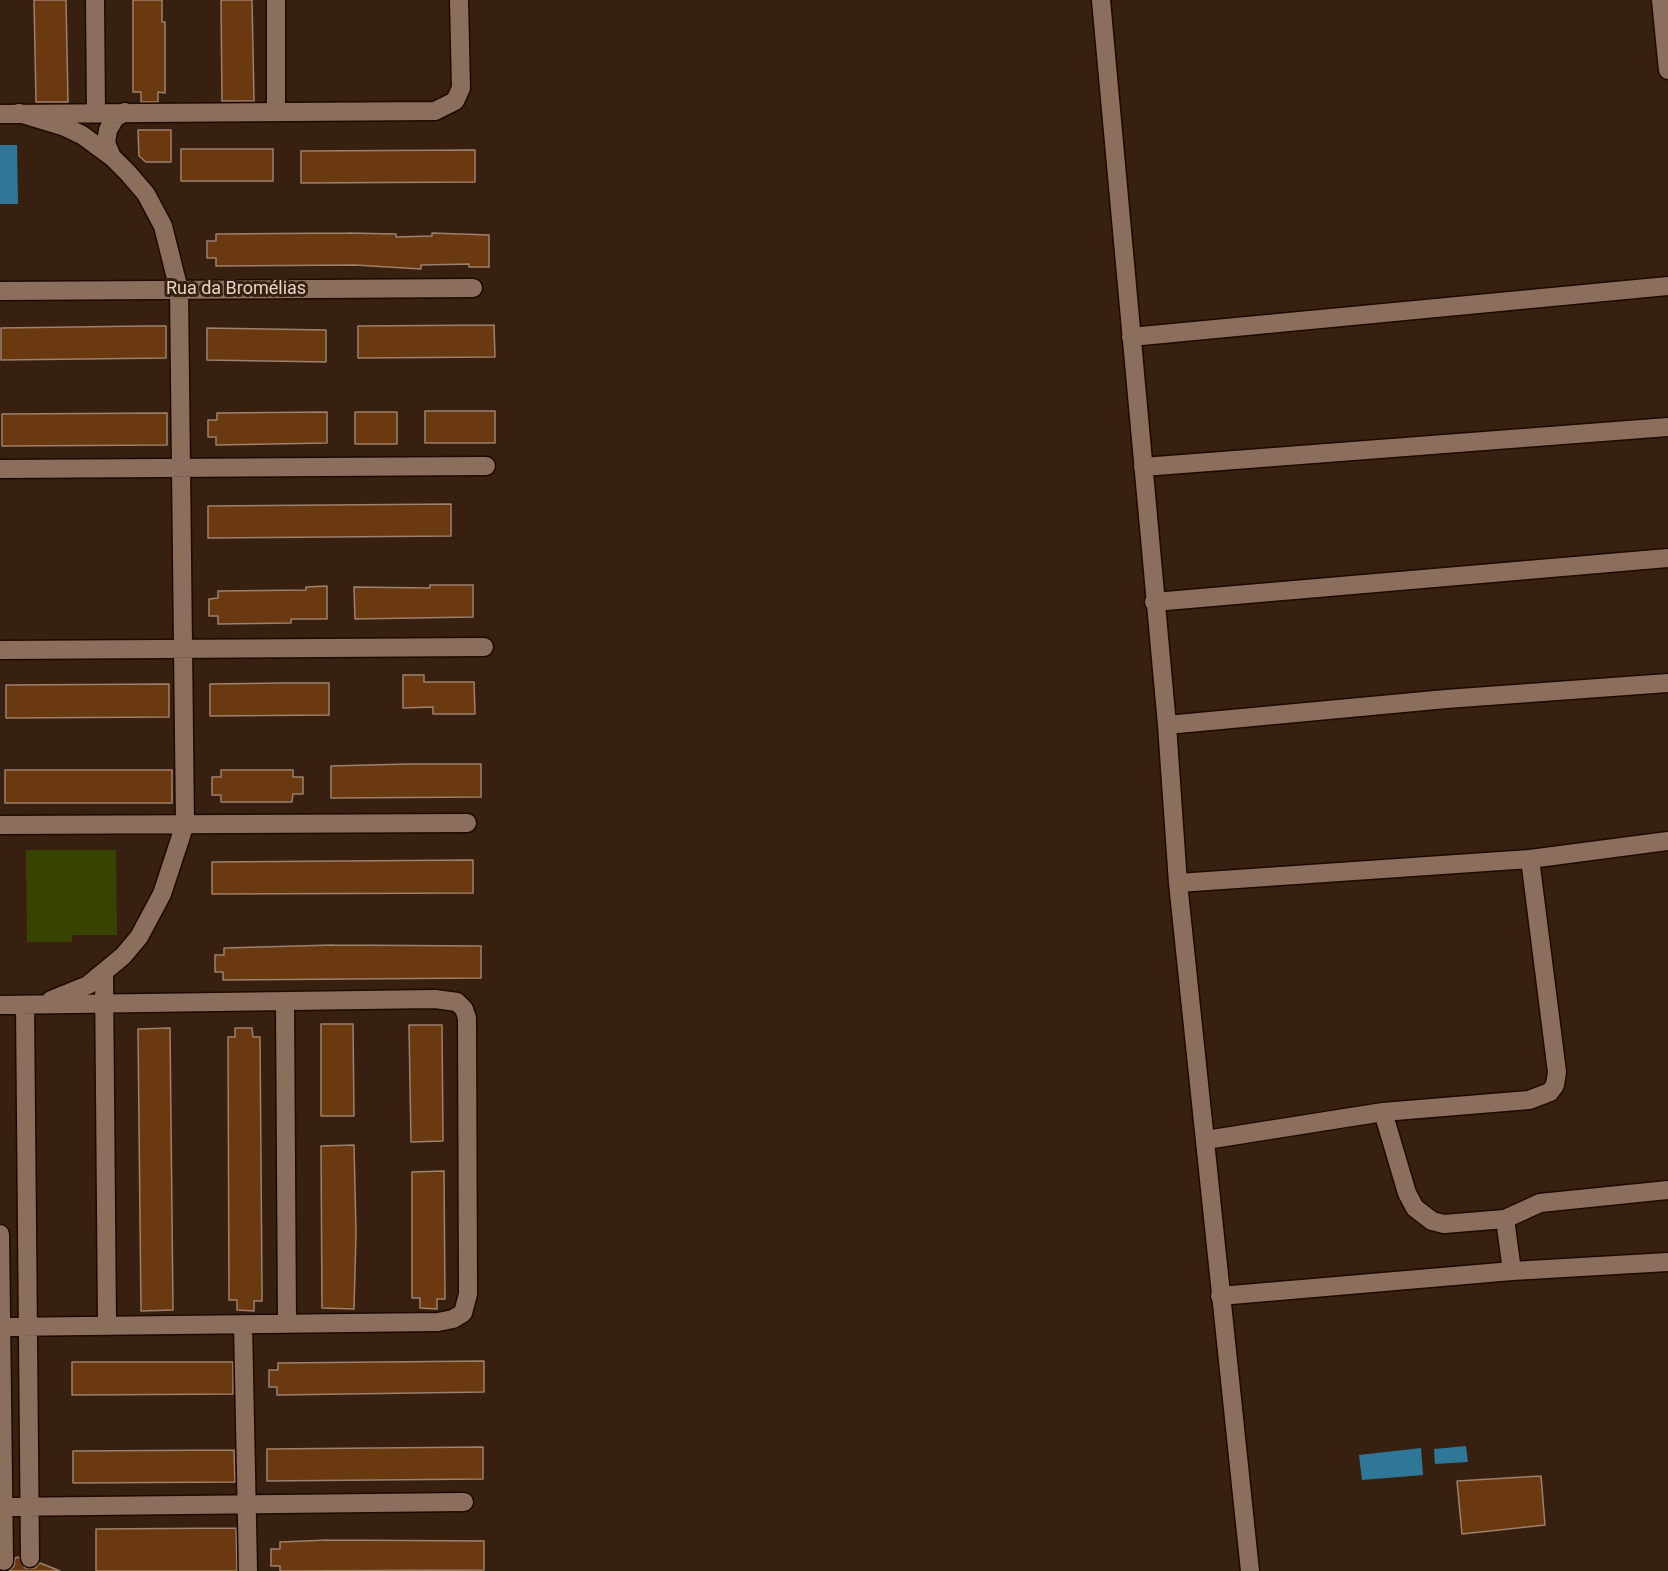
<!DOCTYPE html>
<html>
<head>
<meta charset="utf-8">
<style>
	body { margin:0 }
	canvas { display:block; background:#37200f }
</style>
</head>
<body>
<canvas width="1668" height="1571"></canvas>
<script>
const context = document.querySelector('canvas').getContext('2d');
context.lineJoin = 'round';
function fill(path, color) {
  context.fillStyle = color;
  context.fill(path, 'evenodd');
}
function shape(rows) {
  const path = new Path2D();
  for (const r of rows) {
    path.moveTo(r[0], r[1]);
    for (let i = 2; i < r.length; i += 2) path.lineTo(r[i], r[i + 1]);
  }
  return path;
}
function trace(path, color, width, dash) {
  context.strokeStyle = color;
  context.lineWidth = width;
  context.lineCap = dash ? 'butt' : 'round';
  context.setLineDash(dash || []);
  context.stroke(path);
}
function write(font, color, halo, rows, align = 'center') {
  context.font = font + ' Roboto,sans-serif';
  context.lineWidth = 6;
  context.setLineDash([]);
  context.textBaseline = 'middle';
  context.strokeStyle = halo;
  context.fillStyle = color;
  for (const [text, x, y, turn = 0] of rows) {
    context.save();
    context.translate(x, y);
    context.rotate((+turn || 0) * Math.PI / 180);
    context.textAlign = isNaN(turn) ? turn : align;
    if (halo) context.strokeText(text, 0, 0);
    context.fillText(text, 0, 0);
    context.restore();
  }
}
fill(shape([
	[26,850,116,850,117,935,72,935,72,942,27,942]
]), '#384300');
fill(shape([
	[0,145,17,145,18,204,0,204],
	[1466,1446,1468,1462,1435,1464,1434,1449],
	[1421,1448,1423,1475,1362,1480,1359,1455]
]), '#2f7796');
const building = shape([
	[34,0,66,0,68,102,36,102,34,0],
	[133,0,162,0,162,22,165,22,165,93,158,92,158,102,141,102,141,92,133,92,133,0],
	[221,0,252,0,254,101,222,101,221,0],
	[138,130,171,130,171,162,146,162,139,156,138,130],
	[181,149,273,149,273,181,181,181,181,149],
	[475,150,475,182,301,183,301,151,475,150],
	[347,233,396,234,396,237,432,236,432,233,489,235,489,267,469,267,469,264,421,265,421,269,355,265,216,266,216,258,207,258,207,241,216,241,216,234,347,233],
	[494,325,495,357,358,358,358,326,494,325],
	[145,326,166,326,166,358,1,360,1,328,145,326],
	[207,328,326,330,326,362,207,360,207,328],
	[425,411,495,411,495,443,425,443,425,411],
	[327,412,327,443,216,445,216,437,208,437,208,420,217,420,217,413,327,412],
	[355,412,397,412,397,444,355,444,355,412],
	[167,413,167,445,2,446,2,414,167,413],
	[451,504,451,536,208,538,208,506,451,504],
	[430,585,473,585,473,617,355,619,354,587,430,588,430,585],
	[327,586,327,619,291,619,291,623,218,624,218,616,209,616,209,599,218,598,218,591,306,590,306,587,327,586],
	[403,675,424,675,424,682,474,682,475,714,433,714,433,707,403,708,403,675],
	[281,683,329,683,329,715,210,716,210,684,281,683],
	[169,684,169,717,6,718,6,685,169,684],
	[408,764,481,764,481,797,331,798,331,766,408,764],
	[5,770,172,770,172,803,5,803,5,770],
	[221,770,293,770,293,777,303,777,303,794,293,794,292,802,221,802,221,795,212,795,212,777,221,777,221,770],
	[473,860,473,893,212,894,212,862,473,860],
	[333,945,481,946,481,978,223,980,223,972,215,972,215,955,224,955,224,948,333,945],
	[321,1024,353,1024,354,1116,321,1116,321,1024],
	[409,1025,442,1025,443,1141,411,1142,409,1025],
	[170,1028,173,1310,141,1311,138,1029,170,1028],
	[235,1028,252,1028,253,1037,260,1037,262,1290,262,1301,254,1301,254,1311,237,1310,237,1300,229,1300,228,1037,235,1037,235,1028],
	[354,1145,356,1233,354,1309,322,1308,321,1146,354,1145],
	[444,1171,445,1299,437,1299,437,1309,420,1308,420,1298,412,1298,412,1172,444,1171],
	[484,1361,484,1392,277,1395,277,1387,269,1387,269,1370,278,1370,278,1363,484,1361],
	[72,1362,233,1362,233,1394,72,1395,72,1362],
	[483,1447,483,1479,267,1481,267,1449,483,1447],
	[234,1450,235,1482,73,1483,73,1451,234,1450],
	[1541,1476,1545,1525,1462,1534,1457,1481,1541,1476],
	[236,1528,237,1571,96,1571,96,1529,236,1528],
	[328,1540,484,1541,484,1570,280,1571,280,1566,271,1566,271,1549,280,1549,280,1542,328,1540],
	[19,1557,25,1568,35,1568,40,1563,60,1571,9,1571,14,1566,15,1558,19,1557]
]);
fill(building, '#6a3910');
trace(building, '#9d806d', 1.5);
const minor = shape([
	[95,0,96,113],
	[1101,0,1167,725,1178,883,1250,1571],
	[1661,0,1668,70],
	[276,110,276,0],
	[19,113,65,127,82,135,112,157,128,173,146,194,163,226,179,290,185,824,162,894,139,937,123,956,88,985,51,1000],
	[0,114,435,111,455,101,461,88,459,0],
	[112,157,106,143,108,130,115,118,125,112],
	[0,291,473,288],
	[1131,337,1668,286],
	[1143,467,1668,427],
	[0,469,486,466],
	[1154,602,1668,558],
	[0,650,484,647],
	[1167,725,1446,699,1668,683],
	[0,825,467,823],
	[1178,883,1530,859,1668,841],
	[104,974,107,1325],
	[285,1002,287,1324],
	[0,1005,435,999,457,1002,464,1009,467,1018,468,1294,463,1313,453,1319,438,1322,0,1327],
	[25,1005,30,1558],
	[1383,1112,1407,1193,1415,1208,1432,1221,1444,1224,1505,1219,1540,1203,1668,1190],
	[1206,1140,1383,1112,1529,1100,1550,1092,1555,1085,1557,1072,1530,859],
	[1505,1219,1512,1271],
	[0,1234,4,1561],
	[1220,1296,1512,1271,1668,1262],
	[243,1324,248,1571],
	[0,1507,464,1502]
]);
trace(minor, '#1e0900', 21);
trace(minor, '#8b6f5c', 18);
write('18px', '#e3d3c8', '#37200f', [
	["Rua da Bromélias",236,289]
]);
</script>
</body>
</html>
